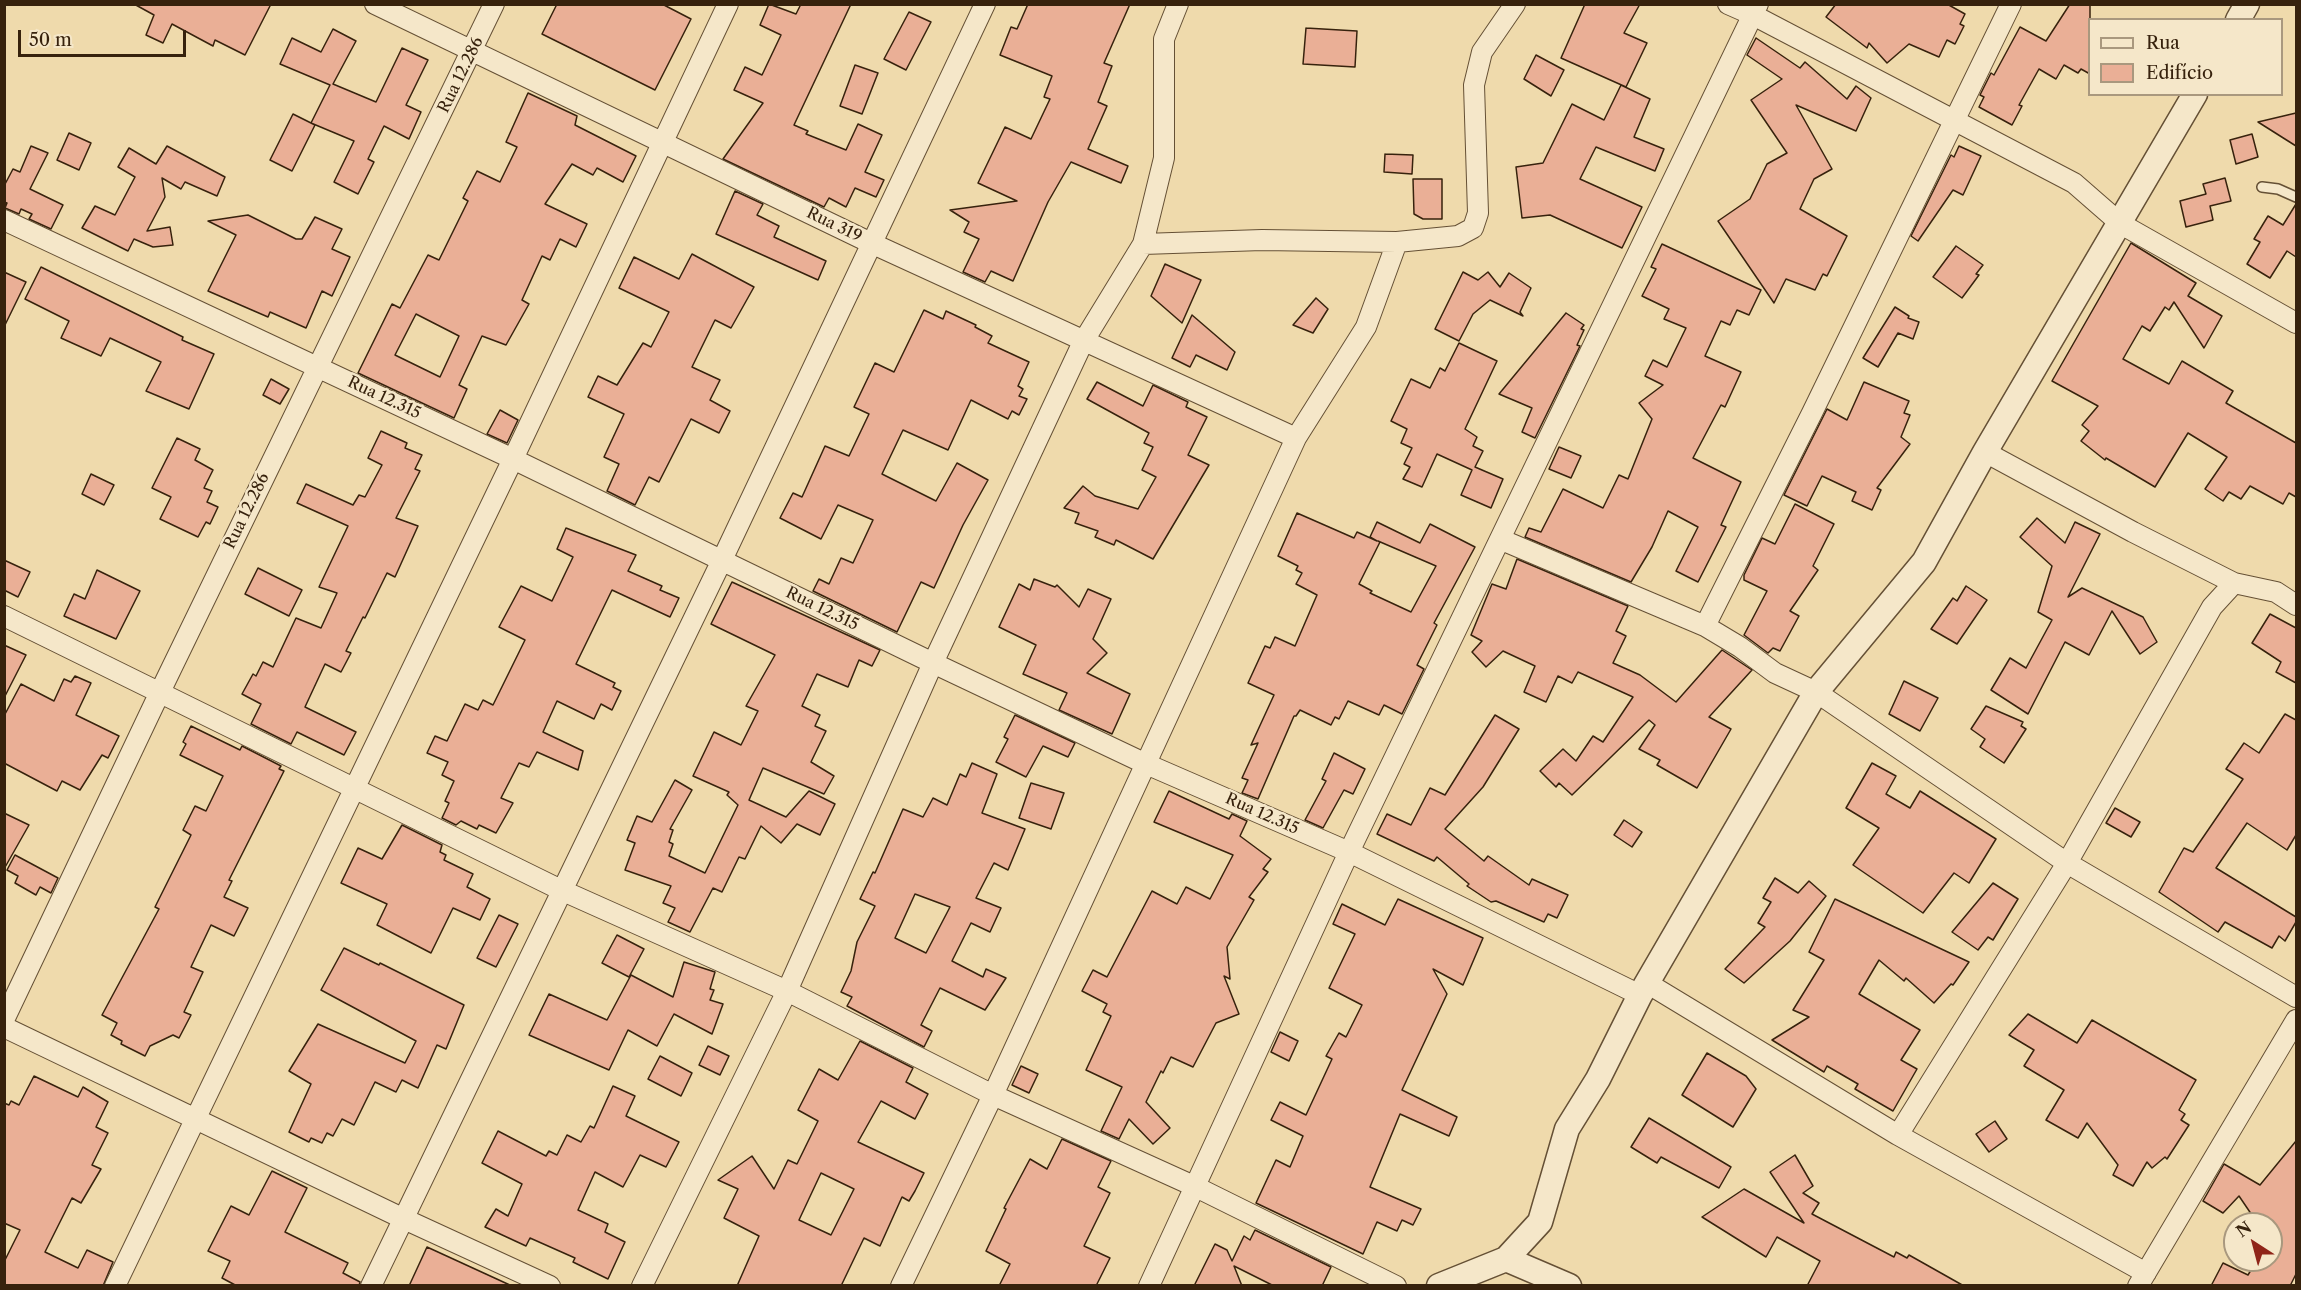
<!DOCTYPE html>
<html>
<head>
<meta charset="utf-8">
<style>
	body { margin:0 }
	#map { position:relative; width:2301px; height:1290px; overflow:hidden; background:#efdaac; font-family:"Libre Caslon Text",serif }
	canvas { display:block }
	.frame { position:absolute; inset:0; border:6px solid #37220d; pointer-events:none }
	.legend { position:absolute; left:2088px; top:18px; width:195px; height:78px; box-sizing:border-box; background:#f5e7c9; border:2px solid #a9987e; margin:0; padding:8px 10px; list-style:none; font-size:18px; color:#37220d }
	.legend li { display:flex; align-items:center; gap:12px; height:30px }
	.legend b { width:30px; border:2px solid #a9987e }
	.north { position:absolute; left:2223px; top:1212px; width:60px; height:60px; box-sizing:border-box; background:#f5e7c9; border:2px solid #a9987e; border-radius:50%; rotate:324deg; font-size:16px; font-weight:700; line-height:24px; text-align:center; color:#37220d }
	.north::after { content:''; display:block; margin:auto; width:21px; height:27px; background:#8f2418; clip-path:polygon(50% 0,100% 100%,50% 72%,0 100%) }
	.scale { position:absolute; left:18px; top:30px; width:168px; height:27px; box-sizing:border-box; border:3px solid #37220d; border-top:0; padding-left:8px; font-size:18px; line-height:21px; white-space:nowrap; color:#37220d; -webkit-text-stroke:4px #f5e7c9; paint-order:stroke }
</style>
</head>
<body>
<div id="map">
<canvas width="2301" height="1290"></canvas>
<div class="frame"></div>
<ul class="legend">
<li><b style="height:8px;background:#f5e7c9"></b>Rua</li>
<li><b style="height:16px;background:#eaaf96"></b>Edifício</li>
</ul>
<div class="north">N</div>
<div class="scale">50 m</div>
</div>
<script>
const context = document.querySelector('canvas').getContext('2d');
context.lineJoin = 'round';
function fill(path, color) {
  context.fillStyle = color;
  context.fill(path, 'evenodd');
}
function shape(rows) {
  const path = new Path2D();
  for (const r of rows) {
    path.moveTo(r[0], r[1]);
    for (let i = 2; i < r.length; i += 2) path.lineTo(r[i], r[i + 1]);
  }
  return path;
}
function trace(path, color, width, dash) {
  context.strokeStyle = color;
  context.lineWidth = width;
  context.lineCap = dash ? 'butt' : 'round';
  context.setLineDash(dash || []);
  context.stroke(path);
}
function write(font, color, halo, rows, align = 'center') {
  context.font = font + ' "Libre Caslon Text",serif';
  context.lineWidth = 5;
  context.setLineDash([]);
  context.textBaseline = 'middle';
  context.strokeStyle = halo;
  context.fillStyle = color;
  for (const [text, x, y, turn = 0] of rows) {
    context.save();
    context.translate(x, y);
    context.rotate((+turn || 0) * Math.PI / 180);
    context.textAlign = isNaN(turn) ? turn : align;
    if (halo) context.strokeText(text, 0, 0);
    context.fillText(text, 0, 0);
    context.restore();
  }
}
const building = shape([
	[134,4,271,4,245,55,215,40,213,46,172,24,163,43,146,35,154,15,134,4],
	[557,4,662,4,691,19,655,90,542,34,557,4],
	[769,4,796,14,801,4,851,4,794,125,808,131,806,134,846,150,858,124,882,135,865,172,884,180,876,197,855,188,846,207,829,198,824,207,723,159,763,103,734,90,745,67,762,75,781,35,760,25,769,4],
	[1028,4,1130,4,1104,63,1112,66,1098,102,1107,106,1088,149,1128,166,1121,183,1071,162,1048,202,1013,281,991,271,985,282,963,272,979,239,964,232,969,222,950,210,1017,201,978,183,1005,127,1031,139,1050,99,1044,97,1052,76,1000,55,1011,27,1017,29,1028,4],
	[1585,4,1640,4,1624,33,1647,43,1626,87,1561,58,1585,4],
	[1836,4,1947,4,1965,14,1960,24,1964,26,1955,44,1947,40,1939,57,1909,44,1887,63,1869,43,1867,48,1826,17,1836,4],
	[2070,4,2090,4,2090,74,2081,69,2078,73,2064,65,2056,79,2039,69,2019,105,2022,106,2012,125,1979,107,1984,97,1980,95,1991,73,1994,75,2020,27,2046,41,2070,4],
	[909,12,931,22,906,70,884,59,909,12],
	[1306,28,1357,31,1355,67,1303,64,1306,28],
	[333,29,356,41,333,84,376,102,402,48,428,60,406,105,421,112,409,139,384,126,368,159,374,162,358,194,334,182,354,141,311,123,330,85,280,64,292,38,321,52,333,29],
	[1756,38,1800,68,1805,62,1847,99,1856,86,1871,98,1856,131,1796,105,1832,169,1814,179,1800,209,1847,236,1827,276,1823,274,1815,290,1786,279,1774,303,1718,221,1750,199,1767,164,1787,153,1751,100,1782,79,1747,55,1756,38],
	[1536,55,1564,70,1551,96,1524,79,1536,55],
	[855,65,878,73,862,114,840,106,855,65],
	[1621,85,1650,99,1634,137,1664,149,1655,171,1596,147,1580,179,1642,207,1622,248,1550,215,1522,218,1516,167,1543,163,1572,104,1604,120,1621,85],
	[528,93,577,116,575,125,636,156,623,182,597,168,593,175,572,164,545,204,587,224,576,247,560,239,550,260,542,256,522,300,529,304,506,345,482,336,459,385,467,389,454,418,358,373,392,304,400,308,428,255,439,260,468,201,463,198,477,171,500,182,517,147,506,142,528,93],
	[416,314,459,336,440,377,395,355,416,314],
	[2296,113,2296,146,2258,122,2296,113],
	[293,114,315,125,292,171,270,160,293,114],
	[69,133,91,143,79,170,57,160,69,133],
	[2252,134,2258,157,2236,164,2230,140,2252,134],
	[31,146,48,153,30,189,63,205,51,229,29,219,32,214,21,209,19,214,5,208,7,203,4,202,4,186,13,169,20,172,31,146],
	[167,146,225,177,217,196,185,182,181,189,162,178,165,197,147,231,170,227,173,245,153,247,134,239,128,251,82,228,95,206,115,215,135,177,118,167,129,148,156,164,167,146],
	[1959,146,1981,156,1963,195,1953,190,1918,241,1911,236,1951,155,1954,157,1959,146],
	[1385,154,1413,155,1412,174,1384,172,1385,154],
	[2225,178,2231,201,2210,206,2213,220,2186,227,2180,201,2206,194,2203,184,2225,178],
	[1413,179,1442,179,1442,219,1423,219,1414,214,1413,179],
	[735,191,763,204,757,215,779,226,774,237,826,261,818,280,716,234,735,191],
	[2296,204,2296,257,2287,251,2270,278,2247,264,2260,242,2254,239,2268,216,2283,225,2296,204],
	[248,215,296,239,302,239,315,217,342,229,332,249,350,257,332,296,322,291,306,328,270,312,268,317,208,291,236,235,208,221,248,215],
	[2131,243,2196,283,2188,296,2222,316,2204,348,2174,302,2169,310,2165,307,2150,331,2142,326,2123,359,2169,384,2182,361,2233,391,2226,403,2296,443,2296,497,2289,493,2283,504,2250,486,2241,499,2229,492,2223,501,2205,489,2227,457,2188,433,2155,487,2106,458,2105,460,2081,441,2089,431,2082,425,2098,406,2052,381,2131,243],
	[1662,244,1761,290,1749,315,1737,310,1730,325,1721,321,1705,356,1741,372,1725,407,1721,405,1693,458,1741,482,1721,525,1726,527,1698,582,1676,571,1698,527,1668,511,1652,547,1631,582,1525,537,1529,528,1541,532,1563,489,1603,508,1619,475,1628,479,1652,419,1639,403,1663,385,1645,376,1653,360,1667,367,1686,328,1664,319,1669,309,1642,296,1656,269,1651,267,1662,244],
	[1956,246,1983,265,1976,274,1979,275,1962,298,1933,277,1956,246],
	[692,254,754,287,731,328,715,320,692,367,720,380,710,400,730,411,719,433,691,419,659,482,649,477,635,505,607,491,619,464,604,457,624,414,588,397,598,376,617,385,643,343,651,347,669,312,619,288,634,257,679,279,692,254],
	[1165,264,1201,280,1182,323,1151,296,1165,264],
	[41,267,183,337,182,340,214,354,189,409,146,391,161,362,110,338,101,356,61,338,69,321,25,299,41,267],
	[4,272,26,282,4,327,4,272],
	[1463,272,1478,280,1488,272,1500,287,1509,273,1531,288,1520,312,1523,316,1490,300,1473,314,1459,341,1435,329,1463,272],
	[1316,298,1328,309,1313,333,1293,325,1316,298],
	[1895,307,1909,316,1908,318,1919,322,1913,339,1898,333,1878,367,1863,358,1895,307],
	[924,310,943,319,946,311,976,325,975,327,992,336,988,343,1029,362,1018,386,1023,389,1019,396,1027,399,1019,415,1012,411,1008,419,971,400,948,450,903,430,882,474,936,501,957,463,988,480,963,525,934,588,921,582,897,632,813,591,819,579,829,584,841,558,853,563,873,520,838,505,821,539,780,518,793,493,802,497,825,446,849,456,869,414,854,407,875,363,894,372,924,310],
	[1566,313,1584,325,1581,329,1584,330,1577,345,1580,346,1535,438,1522,432,1532,408,1499,394,1566,313],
	[1192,315,1235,352,1227,370,1196,355,1190,367,1172,358,1192,315],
	[1459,343,1497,361,1465,429,1477,437,1473,446,1483,451,1475,467,1503,479,1491,508,1461,495,1472,470,1437,454,1422,487,1403,479,1410,467,1404,464,1412,448,1401,443,1407,429,1391,421,1411,379,1430,388,1440,368,1445,371,1459,343],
	[271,379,289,389,280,404,263,395,271,379],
	[1097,382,1143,406,1153,385,1188,402,1186,407,1207,417,1188,455,1209,465,1153,559,1116,540,1114,545,1095,537,1098,531,1075,523,1079,513,1064,508,1083,486,1095,496,1138,509,1156,477,1142,470,1153,447,1144,443,1149,433,1087,399,1097,382],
	[1864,382,1909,401,1904,413,1910,415,1901,437,1910,444,1877,488,1881,490,1872,510,1852,501,1856,492,1822,476,1807,506,1784,495,1827,409,1847,420,1864,382],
	[500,410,518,420,507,443,487,434,500,410],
	[381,431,407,443,405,448,422,455,415,469,420,471,396,518,418,526,395,577,387,573,365,618,363,617,346,651,351,653,341,672,325,664,305,707,356,732,344,755,297,732,291,744,251,724,261,704,242,694,253,674,256,676,263,662,273,667,296,618,321,628,337,593,319,587,348,526,297,503,306,484,353,505,359,495,365,497,382,465,368,458,381,431],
	[177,438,200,449,195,460,213,470,204,488,212,491,207,502,218,507,210,524,206,522,198,537,160,519,171,497,152,488,177,438],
	[1559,447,1581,456,1571,478,1549,469,1559,447],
	[91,474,114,485,104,505,82,494,91,474],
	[1795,504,1834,524,1813,566,1818,570,1790,611,1799,616,1780,651,1773,648,1768,653,1744,635,1767,591,1744,580,1744,575,1762,538,1775,544,1795,504],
	[1297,513,1354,538,1357,532,1377,541,1370,537,1377,522,1420,543,1430,524,1475,547,1434,623,1437,625,1417,665,1424,669,1402,714,1384,705,1379,715,1348,701,1339,719,1335,717,1331,725,1300,710,1296,716,1294,716,1258,799,1242,793,1248,780,1242,778,1258,743,1251,745,1274,695,1248,683,1265,646,1270,648,1275,637,1295,646,1317,595,1296,584,1302,573,1296,570,1298,566,1278,556,1297,513],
	[1378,541,1436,566,1411,612,1370,593,1372,591,1359,584,1380,542,1378,541],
	[2037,518,2065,543,2075,522,2100,534,2068,597,2082,588,2143,617,2157,642,2140,654,2112,611,2089,655,2065,642,2028,714,1991,690,2010,658,2026,668,2052,620,2038,612,2052,566,2020,537,2037,518],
	[566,528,636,555,628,571,662,586,660,590,679,598,670,617,612,590,576,664,615,683,613,687,621,691,612,710,601,704,594,719,557,701,543,732,583,751,578,770,537,752,529,767,519,763,501,798,513,803,496,833,479,825,477,829,461,821,456,825,442,818,449,803,445,801,454,781,442,775,448,762,427,753,435,736,447,741,465,704,478,710,483,700,493,705,525,640,499,627,521,586,552,601,573,557,557,549,566,528],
	[1517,559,1628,606,1616,631,1626,636,1613,663,1640,675,1676,702,1722,650,1752,670,1709,717,1731,729,1697,788,1657,765,1660,760,1639,749,1655,725,1649,720,1572,795,1559,783,1556,787,1540,771,1563,749,1576,761,1593,736,1603,742,1633,697,1578,672,1572,683,1558,676,1546,702,1524,692,1535,666,1503,651,1486,667,1472,652,1482,641,1471,635,1492,584,1506,589,1517,559],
	[4,560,30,572,18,597,4,590,4,560],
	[258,568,302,590,289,616,245,594,258,568],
	[97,570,140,591,116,639,64,616,74,594,85,599,97,570],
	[1034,579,1055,587,1057,585,1079,607,1088,589,1111,599,1093,639,1107,653,1087,673,1130,694,1112,734,1059,710,1067,693,1023,674,1036,645,999,627,1019,584,1030,590,1034,579],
	[732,582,880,650,872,666,859,660,848,687,817,674,802,706,820,715,815,726,826,731,811,762,834,776,824,794,763,768,749,800,786,817,809,791,835,804,820,835,797,824,781,843,761,826,745,859,739,857,722,892,713,888,690,932,668,922,675,908,663,903,671,886,625,870,635,843,627,840,637,816,652,822,675,780,692,790,670,829,673,830,669,842,673,844,669,856,705,873,738,805,727,795,729,792,693,776,714,732,741,745,758,711,746,706,775,655,711,624,732,582],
	[1966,586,1987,600,1957,644,1931,629,1953,598,1957,601,1966,586],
	[2270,614,2296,628,2296,683,2276,672,2281,662,2252,643,2270,614],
	[4,645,26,655,4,698,4,645],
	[75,676,91,683,76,715,119,736,108,758,102,755,80,790,62,781,57,791,4,763,4,716,21,684,54,701,64,679,71,682,75,676],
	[1904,681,1938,698,1920,731,1889,714,1904,681],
	[1986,706,2023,722,2021,726,2026,729,2004,763,1980,747,1985,739,1971,729,1986,706],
	[2285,714,2296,720,2296,835,2287,850,2247,823,2216,868,2296,917,2296,922,2285,941,2279,936,2272,948,2225,922,2218,932,2159,892,2184,848,2193,852,2243,779,2226,769,2244,743,2259,753,2285,714],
	[1015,715,1075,743,1068,757,1043,746,1026,777,996,762,1008,739,1004,737,1015,715],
	[1495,715,1519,729,1483,787,1445,829,1484,861,1488,856,1529,885,1532,879,1568,895,1557,918,1548,914,1544,922,1496,901,1491,902,1467,886,1469,884,1437,857,1434,861,1377,834,1387,814,1411,825,1430,788,1445,795,1495,715],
	[191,726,240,750,242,746,281,766,279,769,284,771,229,880,232,881,224,897,248,908,234,936,211,925,191,967,203,972,184,1012,191,1015,179,1038,173,1035,150,1046,145,1056,121,1044,122,1041,111,1035,117,1023,102,1015,159,909,155,907,191,835,183,830,195,806,206,811,223,776,180,755,186,744,183,742,191,726],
	[1334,753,1365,769,1353,794,1344,790,1323,828,1305,820,1326,781,1322,779,1334,753],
	[972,763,997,774,982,813,1025,829,1008,870,994,863,976,898,1001,908,990,932,971,923,952,961,983,977,986,969,1006,978,985,1010,940,988,921,1025,932,1031,924,1047,847,1006,852,997,841,992,851,971,857,942,875,906,860,899,873,872,875,873,903,809,923,817,933,798,947,805,960,774,966,777,972,763],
	[915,894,950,907,926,953,895,938,915,894],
	[1872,763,1896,776,1886,794,1910,808,1920,791,1996,839,1969,883,1954,873,1923,913,1853,865,1879,828,1846,808,1872,763],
	[1031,783,1064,793,1051,829,1019,818,1031,783],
	[1169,791,1229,819,1232,814,1247,821,1240,836,1271,859,1263,869,1268,872,1249,897,1254,900,1227,947,1230,979,1224,976,1239,1014,1216,1023,1193,1067,1171,1057,1163,1073,1161,1071,1146,1102,1170,1128,1153,1144,1129,1119,1119,1139,1101,1131,1122,1087,1086,1070,1111,1016,1103,1012,1107,1004,1082,991,1093,970,1107,977,1152,891,1177,904,1186,887,1210,899,1233,855,1154,822,1169,791],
	[2115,808,2140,822,2131,837,2106,823,2115,808],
	[4,813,29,825,4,869,4,813],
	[1624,820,1642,832,1632,847,1614,835,1624,820],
	[402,825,442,845,440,852,446,855,444,860,473,874,467,887,490,899,480,920,453,908,431,953,377,925,387,904,341,883,358,848,382,859,402,825],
	[15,855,58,878,51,893,40,887,36,895,15,883,18,876,7,870,15,855],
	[1775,878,1798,893,1809,881,1826,896,1790,941,1744,983,1725,969,1765,927,1758,923,1771,902,1763,898,1775,878],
	[1993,883,2018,899,1993,940,1988,937,1978,950,1952,932,1993,883],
	[1398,899,1483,938,1463,985,1433,969,1447,994,1402,1090,1457,1117,1449,1136,1400,1114,1370,1187,1421,1209,1413,1225,1402,1220,1397,1231,1377,1222,1363,1254,1256,1203,1276,1160,1290,1167,1303,1136,1271,1120,1280,1102,1306,1115,1332,1059,1326,1056,1339,1033,1346,1037,1362,1005,1329,988,1355,934,1333,924,1342,904,1385,925,1398,899],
	[1835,899,1969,962,1953,985,1951,984,1934,1003,1906,978,1904,981,1879,960,1859,994,1920,1030,1901,1060,1917,1069,1893,1111,1855,1089,1858,1084,1827,1066,1824,1072,1772,1040,1809,1017,1793,1010,1824,960,1809,952,1835,899],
	[499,915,518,924,496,967,477,958,499,915],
	[617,935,644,949,629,977,602,963,617,935],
	[344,948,379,965,380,963,464,1005,446,1049,437,1045,418,1088,402,1080,396,1092,375,1082,354,1125,342,1119,333,1136,327,1133,322,1143,311,1138,309,1142,289,1132,311,1084,289,1071,318,1024,405,1063,416,1041,321,990,344,948],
	[684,962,715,972,710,989,714,990,710,1000,723,1004,712,1034,674,1014,657,1046,628,1030,609,1070,529,1035,549,994,607,1020,631,975,673,997,684,962],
	[2028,1014,2077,1043,2092,1020,2196,1080,2179,1110,2185,1114,2181,1120,2189,1125,2167,1159,2165,1157,2152,1168,2147,1162,2133,1186,2113,1175,2118,1165,2087,1123,2078,1138,2046,1120,2064,1090,2024,1066,2034,1050,2009,1035,2028,1014],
	[1280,1032,1298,1041,1289,1061,1271,1052,1280,1032],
	[860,1041,913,1068,906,1082,928,1094,915,1119,881,1101,858,1142,924,1173,915,1191,909,1201,902,1197,880,1246,864,1238,841,1286,737,1286,759,1236,724,1218,738,1189,718,1180,752,1156,774,1189,788,1160,797,1164,818,1121,798,1110,819,1069,838,1080,860,1041],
	[821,1173,854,1189,831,1235,799,1220,821,1173],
	[708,1046,729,1056,720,1075,699,1065,708,1046],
	[1707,1053,1746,1076,1756,1089,1733,1127,1682,1095,1707,1053],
	[660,1056,692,1073,681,1096,648,1079,660,1056],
	[1021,1066,1038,1074,1029,1093,1012,1085,1021,1066],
	[34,1076,78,1097,83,1087,108,1102,96,1127,108,1133,92,1165,101,1169,81,1203,72,1198,45,1252,78,1268,87,1250,113,1262,103,1286,4,1286,4,1262,20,1230,4,1223,4,1103,9,1105,11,1101,19,1105,34,1076],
	[613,1086,635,1096,626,1116,679,1142,666,1167,640,1155,623,1187,595,1172,578,1210,608,1224,605,1232,625,1242,608,1279,573,1262,575,1258,530,1238,526,1246,485,1227,496,1209,508,1216,522,1184,482,1163,498,1131,546,1156,549,1151,557,1155,567,1135,581,1142,590,1126,594,1128,613,1086],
	[1649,1118,1731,1167,1719,1188,1661,1157,1657,1163,1631,1147,1649,1118],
	[1995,1121,2007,1139,1989,1152,1976,1134,1995,1121],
	[1062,1139,1111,1161,1098,1187,1110,1193,1084,1246,1110,1258,1096,1286,999,1286,1010,1264,986,1251,1006,1209,1004,1208,1030,1159,1047,1169,1062,1139],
	[2296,1141,2296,1274,2290,1286,2211,1286,2223,1263,2248,1275,2257,1260,2271,1260,2271,1224,2258,1224,2239,1196,2223,1213,2203,1201,2224,1164,2260,1185,2296,1141],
	[1795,1155,1813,1186,1803,1193,1819,1203,1812,1214,1894,1257,1896,1252,1907,1258,1909,1255,1964,1286,1807,1286,1820,1261,1777,1237,1766,1257,1702,1217,1744,1189,1804,1223,1770,1172,1795,1155],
	[272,1171,307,1188,285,1232,348,1263,343,1273,360,1282,359,1286,237,1286,222,1278,230,1261,208,1251,231,1206,249,1215,272,1171],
	[1255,1230,1331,1267,1322,1286,1274,1286,1234,1266,1242,1286,1194,1286,1215,1244,1227,1250,1232,1261,1244,1236,1250,1240,1255,1230],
	[427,1247,512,1286,409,1286,427,1247]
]);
fill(building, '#eaaf96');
trace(building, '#37220d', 1.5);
const service = shape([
	[2262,187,2278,189,2296,197]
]);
const minor = shape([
	[375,4,871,243,1296,438],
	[1728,4,1753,15,2074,183,2121,224,2296,323],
	[4,220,513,459,933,663,1144,763,1349,852,1640,995],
	[1143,244,1262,240,1397,242],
	[1985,452,2133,532,2234,583,2276,592,2296,605],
	[1502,540,1705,626,1740,647,1775,673,1816,692,2067,863,2296,997],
	[4,616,561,890,787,991,993,1095,1196,1187,1396,1286],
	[1705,626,1812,413,2011,4],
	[1647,983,1898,1135,2146,1273],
	[4,1020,160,692,494,4],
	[4,1027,402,1218,550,1286],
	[1898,1135,2067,863,2212,607,2234,583],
	[115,1286,513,459,728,4],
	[371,1286,722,560,985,4],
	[642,1286,787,991,933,663,1083,342,1143,244,1164,158,1164,39,1178,4],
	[901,1286,993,1095,1296,438,1366,327,1397,242,1458,236,1473,228,1478,213,1474,85,1482,52,1515,4],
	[1149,1286,1349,852,1758,4],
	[2138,1286,2296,1020]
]);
const tertiary = shape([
	[2238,20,2247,4],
	[1506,1259,1569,1286],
	[1439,1286,1506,1259,1540,1222,1567,1129,1598,1079,1640,995,1816,692,1924,562,1985,452,2195,94]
]);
trace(service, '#655035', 12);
trace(minor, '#655035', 22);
trace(tertiary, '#655035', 27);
trace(service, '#f5e7c9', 9);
trace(minor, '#f5e7c9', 20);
trace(tertiary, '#f5e7c9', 24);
write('16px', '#37220d', '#f5e7c9', [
	["Rua 12.286",461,75,-64],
	["Rua 319",834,225,26],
	["Rua 12.315",384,398,25],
	["Rua 12.286",247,511,-64],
	["Rua 12.315",822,609,26],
	["Rua 12.315",1262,814,24]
]);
</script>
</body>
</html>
